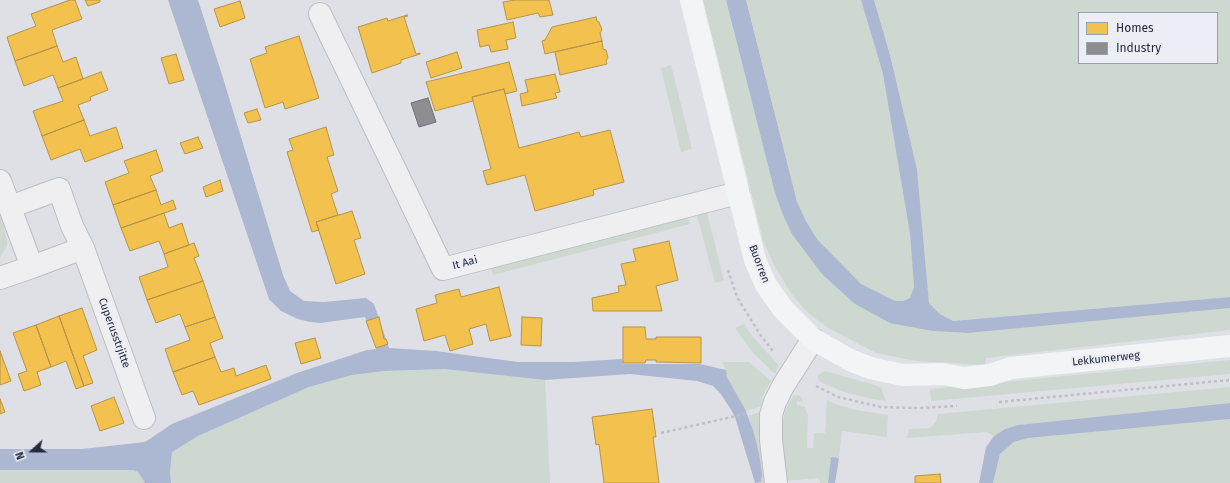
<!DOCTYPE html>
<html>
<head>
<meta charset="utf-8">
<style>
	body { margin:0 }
	#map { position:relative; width:1230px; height:483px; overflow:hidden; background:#dfe0e5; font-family:"Fira Sans",sans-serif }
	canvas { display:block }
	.legend { position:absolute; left:1078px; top:12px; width:140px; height:52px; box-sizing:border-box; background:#eceef5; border:1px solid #9da0ac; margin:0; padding:5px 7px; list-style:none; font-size:12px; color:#262a3e }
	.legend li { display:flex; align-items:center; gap:8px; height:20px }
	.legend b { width:20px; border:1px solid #9da0ac }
	.north { position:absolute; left:12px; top:431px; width:40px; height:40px; -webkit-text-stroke:3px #eceef5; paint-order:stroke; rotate:249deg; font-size:11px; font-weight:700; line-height:16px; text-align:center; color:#262a3e }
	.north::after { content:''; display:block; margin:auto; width:14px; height:18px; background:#262a3e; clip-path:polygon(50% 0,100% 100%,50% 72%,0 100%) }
</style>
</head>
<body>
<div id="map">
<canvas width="1230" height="483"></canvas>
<ul class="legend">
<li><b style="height:11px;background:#f2c14e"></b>Homes</li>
<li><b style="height:11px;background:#8d8d92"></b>Industry</li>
</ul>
<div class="north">N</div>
</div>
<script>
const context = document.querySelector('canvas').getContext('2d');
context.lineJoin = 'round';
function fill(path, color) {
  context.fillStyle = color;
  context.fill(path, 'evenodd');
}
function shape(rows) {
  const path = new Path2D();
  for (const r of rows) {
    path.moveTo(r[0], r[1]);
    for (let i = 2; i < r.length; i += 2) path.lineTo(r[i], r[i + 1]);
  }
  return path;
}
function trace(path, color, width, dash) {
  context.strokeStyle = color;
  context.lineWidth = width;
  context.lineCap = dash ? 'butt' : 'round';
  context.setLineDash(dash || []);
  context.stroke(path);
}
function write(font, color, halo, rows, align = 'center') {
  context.font = font + ' "Fira Sans",sans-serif';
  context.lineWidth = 4;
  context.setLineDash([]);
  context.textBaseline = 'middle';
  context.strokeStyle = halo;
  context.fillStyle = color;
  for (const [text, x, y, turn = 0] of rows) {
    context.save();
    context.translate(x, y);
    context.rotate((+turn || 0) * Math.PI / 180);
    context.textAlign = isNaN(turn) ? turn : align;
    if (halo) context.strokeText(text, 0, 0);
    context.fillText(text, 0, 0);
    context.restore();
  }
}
fill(shape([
	[703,0,726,0,775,193,783,215,822,274,933,331,968,333,1230,308,1230,330,986,358,985,365,916,361,876,353,828,328,807,312,790,292,774,265,763,240],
	[746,0,861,0,883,74,910,234,914,287,910,298,903,301,895,301,861,284,817,239,806,221,797,202],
	[874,0,1230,0,1230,297,952,321,940,314,929,303,917,169,890,55],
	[1079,13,1217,13,1217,63,1079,63],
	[671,65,692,149,681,152,661,68],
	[707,212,724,281,715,283,697,215],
	[0,213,7,239,7,246,0,258],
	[688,217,690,224,493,275,491,268],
	[744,324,752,336,778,364,778,367,775,374,754,354,735,328],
	[1230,360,1230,374,931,401,930,389],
	[723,362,749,362,771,381,762,397,761,406,746,411,727,377],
	[444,369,545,380,550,483,171,483,170,472,172,452,198,436,309,387,352,375,384,371],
	[825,371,878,386,881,388,886,401,872,399,841,391,825,384,819,381,818,377,818,375],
	[1230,387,1230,403,1018,425,1005,429,994,436,987,432,907,438,909,429,930,428,936,422,938,414],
	[794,395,801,396,803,402,797,401,797,405,805,407,808,416,807,448,813,448,814,433,825,433,827,400,835,404,856,410,888,415,887,437,842,431,839,458,831,458,828,483,820,483,819,478,785,481,781,445,783,420,786,408],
	[760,412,763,444,769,483,759,483,761,482,759,453,748,416],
	[1230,419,1230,483,993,483,1000,454,1014,442,1028,438],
	[64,469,133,470,138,472,145,483,0,483,0,470]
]), '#cdd8d0');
fill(shape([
	[168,0,198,0,223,78,283,275,290,291,304,301,324,302,366,298,374,304,389,348,436,351,518,362,573,362,622,359,623,364,700,364,726,370,727,377,745,409,753,430,759,453,762,474,761,482,755,483,735,417,730,408,720,393,713,386,697,381,630,374,545,380,444,369,384,371,352,375,309,387,198,436,172,452,170,472,171,483,145,483,138,472,133,470,0,470,0,449,82,449,145,442,172,424,297,373,367,350,376,349,365,317,320,323,310,322,298,319,281,311,269,299],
	[726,0,746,0,797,202,806,221,817,239,861,284,895,301,903,301,910,298,914,287,910,234,883,74,861,0,874,0,890,55,917,169,929,303,940,314,953,321,1230,297,1230,308,968,333,933,331,890,323,855,304,822,274,792,234,783,215,775,193],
	[1230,403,1230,419,1028,438,1014,442,1000,454,993,483,979,483,986,447,994,436,1005,429,1018,425],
	[831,457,839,458,835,483,828,483]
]), '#acb7d1');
const homes = shape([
	[70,0,75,0,82,19,52,30,57,46,15,61,7,37,36,26,31,14,70,0],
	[85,0,100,0,100,2,88,6,85,0],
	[515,0,549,0,553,15,540,17,538,13,507,20,503,2,515,0],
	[240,1,245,18,220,27,214,9,240,1],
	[407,15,408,16,404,17,416,54,420,53,420,54,401,60,401,63,372,73,358,27,387,18,388,21,407,15],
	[596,17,597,21,599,22,602,30,600,33,602,41,545,54,542,41,545,40,552,27,596,17],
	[513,22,516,38,506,40,508,49,491,52,489,45,480,47,477,30,513,22],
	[299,36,319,98,285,109,283,102,265,108,250,59,267,53,265,47,299,36],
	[602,41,603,49,606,50,608,58,606,61,607,64,560,75,555,52,602,41],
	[57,46,63,62,76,57,83,79,58,88,53,75,24,86,15,61,57,46],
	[457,52,462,68,431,78,426,62,457,52],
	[176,54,184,80,169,84,161,58,176,54],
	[509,62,517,91,505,94,504,89,472,97,473,101,435,111,426,82,509,62],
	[101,72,108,90,90,97,91,100,78,105,84,120,42,136,33,111,63,101,58,88,101,72],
	[555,74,560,92,555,93,557,98,522,106,520,94,528,92,525,80,555,74],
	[504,89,519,148,579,132,581,137,610,130,624,182,593,190,594,195,535,211,525,175,487,185,483,171,491,169,472,97,504,89],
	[257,109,261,120,248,123,244,113,257,109],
	[84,120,90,136,116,127,123,148,85,162,80,149,51,160,42,136,84,120],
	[326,127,334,155,327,157,338,191,331,194,338,215,316,222,319,230,312,232,287,152,293,150,289,139,326,127],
	[198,137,203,148,185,154,180,143,198,137],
	[156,150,163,171,150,176,156,190,113,205,105,182,129,173,124,161,156,150],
	[220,180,223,191,206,197,203,187,220,180],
	[156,190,161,205,173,200,176,209,121,228,113,205,156,190],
	[352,211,361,238,354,240,365,274,336,284,316,222,352,211],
	[164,213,169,228,182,223,189,245,164,254,159,241,130,251,121,228,164,213],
	[669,241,678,280,656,286,662,311,593,311,592,298,619,292,618,286,626,285,621,264,636,261,633,249,669,241],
	[194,243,199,256,194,258,203,281,147,300,139,277,168,267,164,254,194,243],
	[203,281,215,317,185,327,180,314,156,323,147,300,203,281],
	[499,287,511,336,490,341,486,324,469,329,473,344,450,351,445,335,424,341,416,309,437,303,435,295,459,289,461,297,499,287],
	[82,308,97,350,83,356,93,383,84,386,59,316,82,308],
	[59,316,84,386,76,389,66,361,51,367,36,325,59,316],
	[215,317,223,338,210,343,215,357,173,372,165,349,190,340,185,327,215,317],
	[379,317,384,339,386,339,388,344,376,348,366,321,379,317],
	[522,317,542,318,541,346,521,345,522,317],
	[36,325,51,367,37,372,41,385,24,391,18,374,27,371,13,333,36,325],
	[623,327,645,327,646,339,656,339,656,337,701,337,701,363,656,362,656,360,646,360,645,363,623,363,623,327],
	[315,338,321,358,301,364,295,343,315,338],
	[0,351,11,381,0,385,0,351],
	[215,357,221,372,234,368,236,376,266,365,271,379,199,405,193,391,182,395,173,372,215,357],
	[114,397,124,423,100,431,91,406,114,397],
	[0,399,5,412,0,414,0,399],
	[652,409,656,437,653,437,659,483,604,483,599,444,596,445,592,417,652,409],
	[940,474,941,483,915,483,915,476,940,474]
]);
fill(homes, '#f2c14e');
trace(homes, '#b59449', 1);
const industry = shape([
	[428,98,436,122,419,127,411,103,428,98]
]);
fill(industry, '#8d8d92');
trace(industry, '#6e6f79', 1);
const street = shape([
	[320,14,443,269,738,193],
	[0,181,32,267,0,278],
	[10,207,59,189,72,226,83,248,144,418],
	[32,267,83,248],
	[776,483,771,440,771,415,775,402,783,386,813,339]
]);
trace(street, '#bcbdc2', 24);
trace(shape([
	[728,270,737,297,761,336,773,351],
	[816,386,838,397,881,407,918,408,957,406],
	[999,402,1230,380],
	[661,433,745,414]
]), '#bfbfc5', 2.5, [3, 3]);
trace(street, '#efeff2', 22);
trace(shape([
	[691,0,755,260,766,285,783,309,813,339,850,360,870,368,903,375,943,374,964,378,990,375,1011,368,1230,346]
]), '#f3f4f6', 22);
write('11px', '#262a3e', '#eceef5', [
	["It Aai",465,263,-15],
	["Buorren",759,264,69],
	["Cuperusstrjitte",114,333,70],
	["Lekkumerweg",1106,359,-6]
]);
</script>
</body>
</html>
